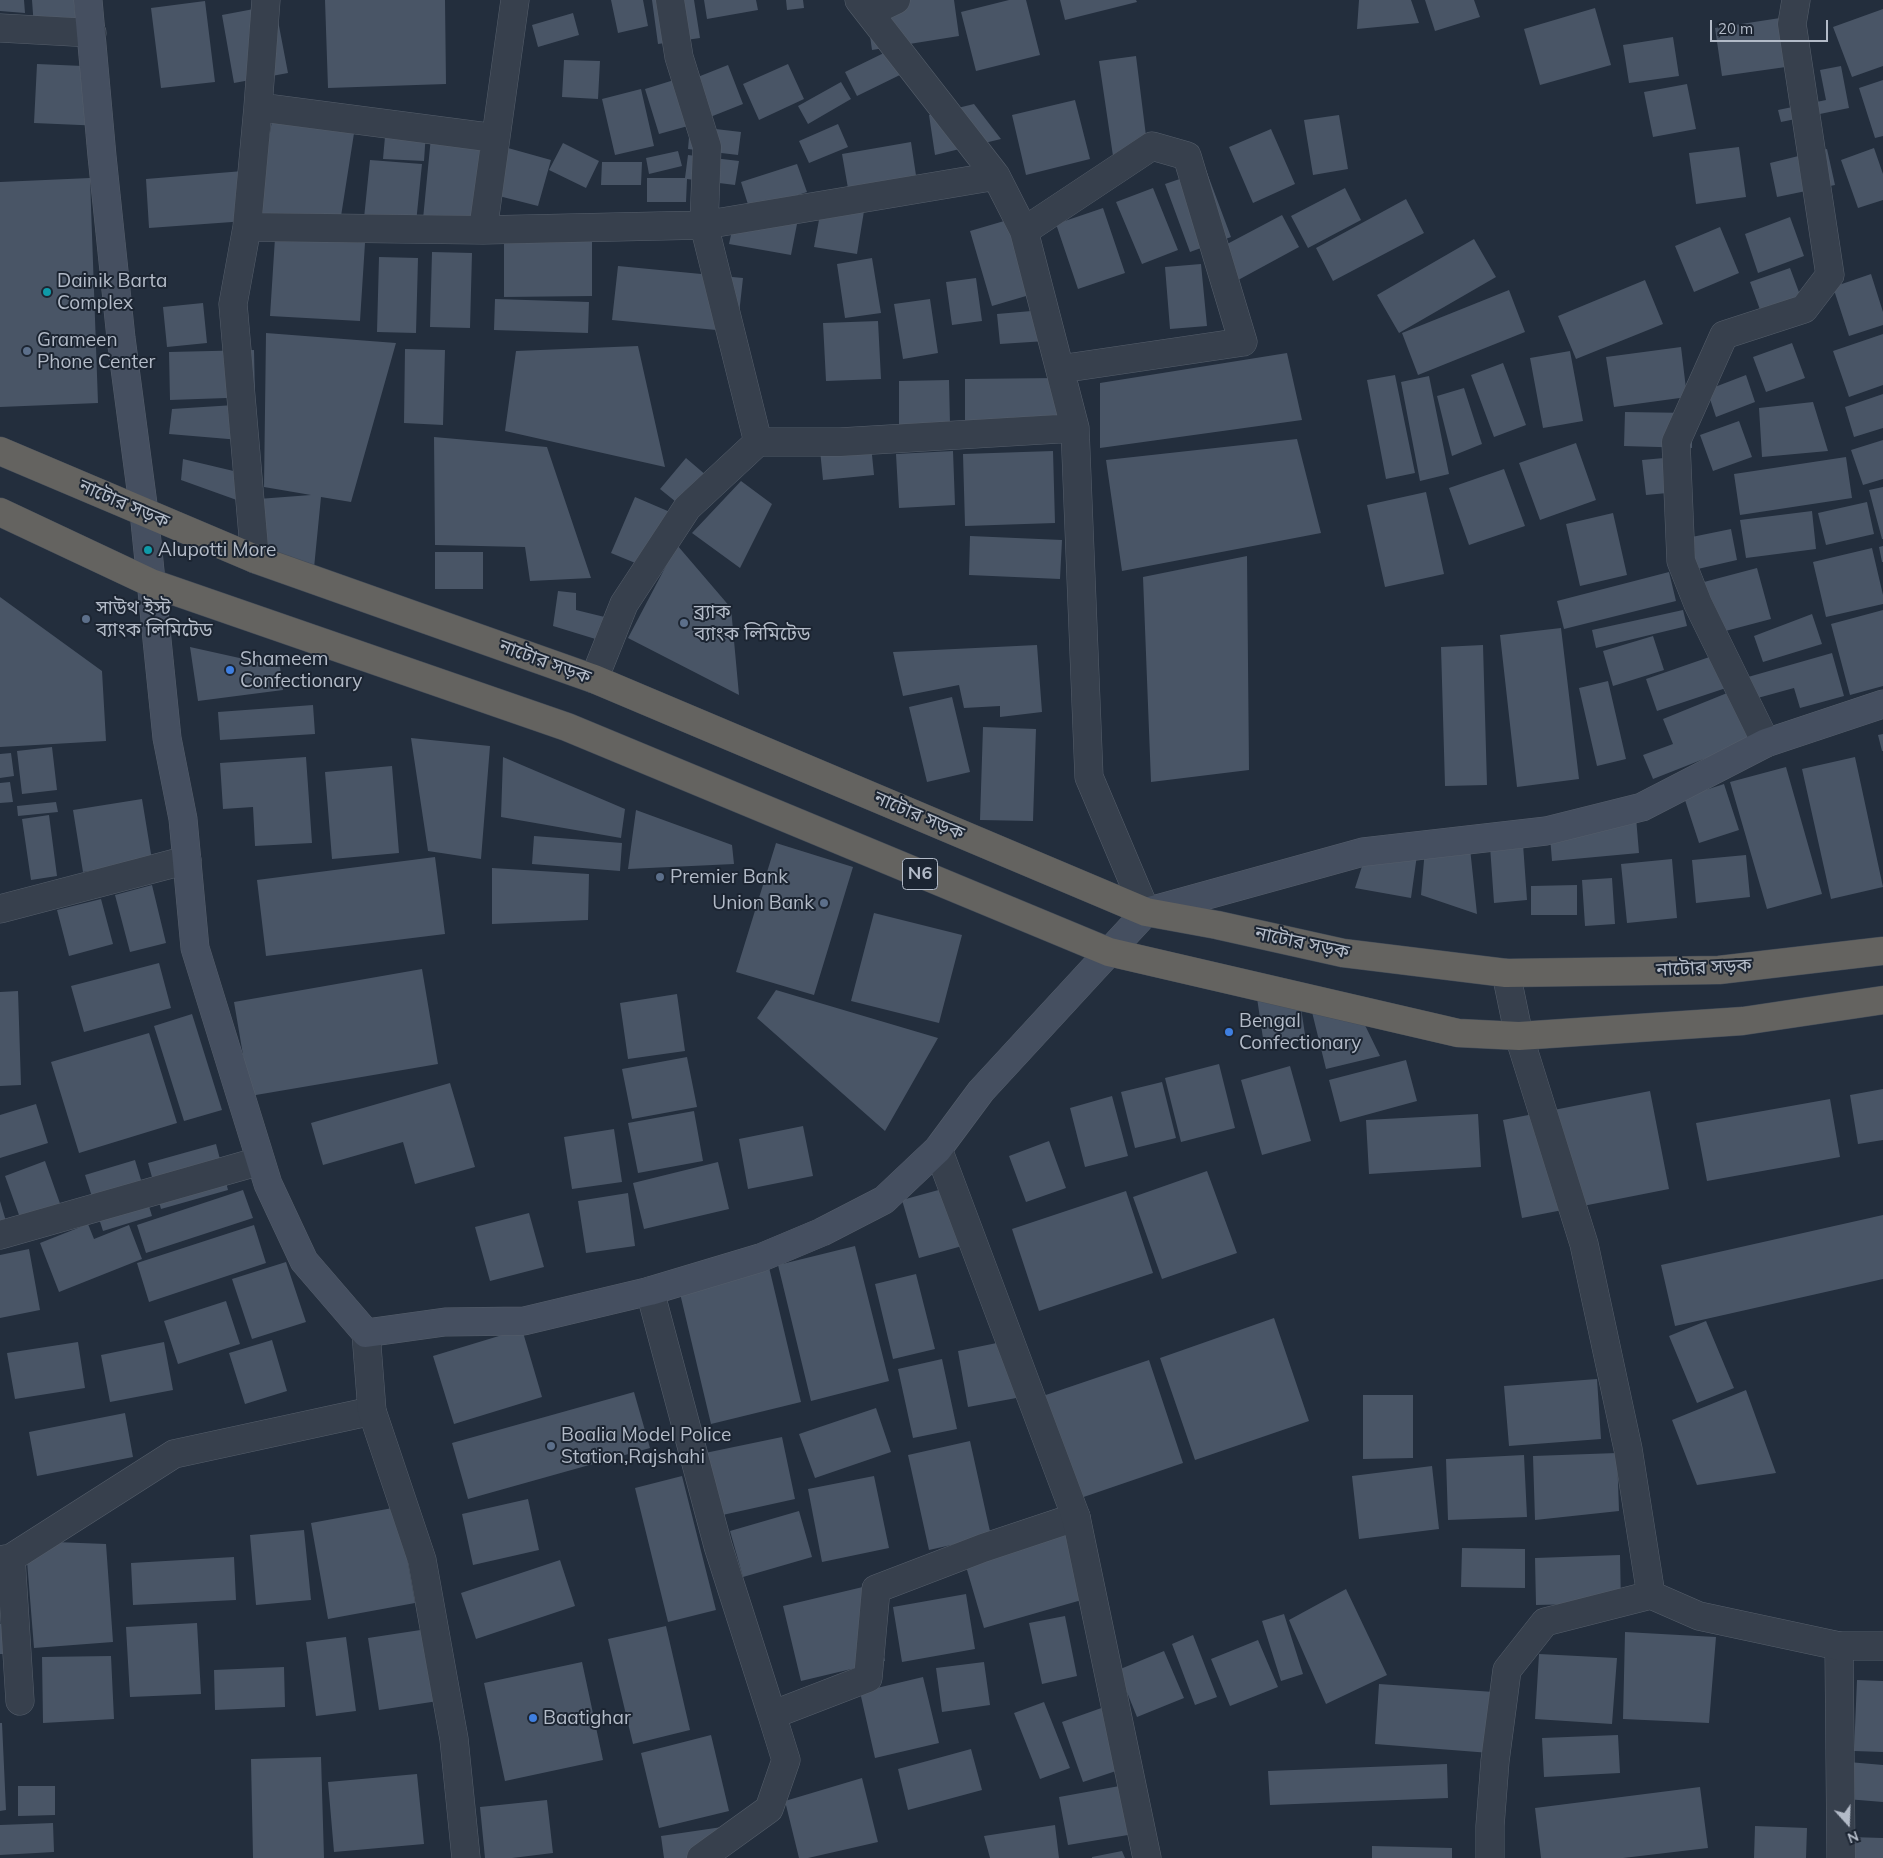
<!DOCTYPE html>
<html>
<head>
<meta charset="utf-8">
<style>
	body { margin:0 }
	#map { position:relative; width:1883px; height:1858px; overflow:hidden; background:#232e3d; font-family:Mulish,sans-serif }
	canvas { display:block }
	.north { position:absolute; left:1823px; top:1798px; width:50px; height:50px; -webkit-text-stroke:4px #1c2532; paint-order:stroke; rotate:160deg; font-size:14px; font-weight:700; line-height:20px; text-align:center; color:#b3bbc8 }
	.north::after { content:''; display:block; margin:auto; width:18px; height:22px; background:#b3bbc8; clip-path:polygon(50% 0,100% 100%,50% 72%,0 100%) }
	.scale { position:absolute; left:1710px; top:20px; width:118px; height:22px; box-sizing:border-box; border:2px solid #b3bbc8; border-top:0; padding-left:6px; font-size:15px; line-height:18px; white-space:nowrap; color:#b3bbc8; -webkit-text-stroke:4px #1c2532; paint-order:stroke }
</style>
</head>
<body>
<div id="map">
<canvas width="1883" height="1858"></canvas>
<div class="north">N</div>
<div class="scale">20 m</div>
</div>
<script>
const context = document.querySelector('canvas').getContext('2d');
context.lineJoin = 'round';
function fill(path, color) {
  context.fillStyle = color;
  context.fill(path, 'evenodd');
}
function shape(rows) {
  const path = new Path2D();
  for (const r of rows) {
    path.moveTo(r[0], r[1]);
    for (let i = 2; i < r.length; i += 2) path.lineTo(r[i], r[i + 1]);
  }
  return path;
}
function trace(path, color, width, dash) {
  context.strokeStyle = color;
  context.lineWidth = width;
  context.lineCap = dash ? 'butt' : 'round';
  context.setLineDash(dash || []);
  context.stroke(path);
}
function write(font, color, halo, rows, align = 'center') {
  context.font = font + ' Mulish,"Noto Sans Bengali",sans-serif';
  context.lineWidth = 4;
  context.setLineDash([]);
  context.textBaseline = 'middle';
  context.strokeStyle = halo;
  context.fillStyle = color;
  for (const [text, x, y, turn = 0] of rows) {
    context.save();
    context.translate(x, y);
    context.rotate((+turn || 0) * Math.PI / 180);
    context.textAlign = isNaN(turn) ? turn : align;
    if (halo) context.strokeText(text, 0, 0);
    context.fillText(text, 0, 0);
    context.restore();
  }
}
fill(shape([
	[0,0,24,0,25,13,0,11],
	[32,0,74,0,76,24,34,28],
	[325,0,445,0,446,84,328,88],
	[611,0,643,0,648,26,618,33],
	[652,0,694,0,700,38,658,44],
	[704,0,756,0,758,10,707,19],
	[786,0,803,0,804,8,787,10],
	[865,0,954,0,959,36,872,50],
	[1009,0,1026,0,1040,55,976,71,961,12],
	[1060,0,1136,0,1137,2,1065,20],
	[1359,0,1411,0,1419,23,1357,29],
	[1425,0,1474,0,1480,17,1435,31],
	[205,1,215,82,161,88,151,8],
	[275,5,288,73,234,83,222,15],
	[1595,8,1611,65,1540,85,1524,29],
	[1883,9,1883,66,1852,77,1833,27],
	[573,13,579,35,538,47,532,25],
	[1793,16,1800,65,1722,76,1715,28],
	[1673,37,1679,76,1629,83,1623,45],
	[892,49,904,73,857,96,845,72],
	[1136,56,1148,152,1113,156,1099,61],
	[564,60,600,61,598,99,562,97],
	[37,64,106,67,103,126,34,123],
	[788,64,804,99,759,120,743,84],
	[728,65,743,104,695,123,680,84],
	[1841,66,1849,108,1781,122,1778,110,1826,100,1820,70],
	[674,80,688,126,659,134,645,89],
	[1883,80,1883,136,1875,138,1859,88],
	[841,82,851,99,808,124,798,106],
	[1687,84,1696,129,1653,137,1644,92],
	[641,89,654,146,615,155,602,99],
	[1075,100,1090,159,1026,175,1012,115],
	[974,104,1001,139,935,155,929,115],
	[273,114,355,127,339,229,257,215],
	[387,114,427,117,424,161,383,159],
	[1339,115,1348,169,1313,175,1304,120],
	[838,124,848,147,809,163,799,141],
	[690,126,741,132,738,155,688,149],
	[1271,129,1295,184,1253,203,1229,147],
	[431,137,486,143,478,224,423,219],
	[911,142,917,182,849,194,842,154],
	[563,143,599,161,586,188,549,170],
	[1739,147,1746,197,1696,204,1689,153],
	[508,148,551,160,538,206,495,195],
	[1874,148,1883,174,1883,200,1858,208,1841,160],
	[1827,149,1835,185,1777,197,1770,163],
	[678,151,682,166,649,174,646,158],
	[688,155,739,161,735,185,687,179,686,202,647,202,647,178,685,178],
	[370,160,422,164,416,223,364,218],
	[602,162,642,162,641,185,601,185],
	[797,164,807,192,750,211,741,182],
	[1206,170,1231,237,1190,252,1165,184],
	[243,171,246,221,149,228,146,179],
	[90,178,98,403,0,407,0,182],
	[1153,188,1178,250,1142,264,1116,202],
	[1345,188,1361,220,1308,248,1291,216],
	[823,198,865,205,857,254,814,247],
	[1406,199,1424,233,1333,281,1316,248],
	[1103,208,1125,273,1078,289,1056,224],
	[736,212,797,224,791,255,729,244],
	[1028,214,1050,289,992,306,970,231],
	[1282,215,1299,247,1229,285,1212,252],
	[1790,217,1804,256,1758,273,1745,234],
	[1720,227,1739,273,1694,292,1675,246],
	[592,235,592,296,504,297,504,236],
	[275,238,365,243,360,321,270,316],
	[1474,239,1496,277,1399,333,1377,295],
	[432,252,472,253,470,328,430,327],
	[379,257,418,258,416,333,377,332],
	[872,258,881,313,845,318,837,264],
	[1201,264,1207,326,1170,329,1165,267],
	[618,266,743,278,737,332,612,320],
	[1790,268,1803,303,1763,318,1750,282],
	[1871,274,1883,312,1883,325,1849,336,1833,287],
	[976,278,982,321,952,325,946,282],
	[1645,280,1663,324,1576,359,1558,316],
	[1509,290,1525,332,1418,375,1402,333],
	[495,299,589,302,588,333,494,330],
	[930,299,938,353,903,359,894,304],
	[203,303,207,343,167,347,163,307],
	[1043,310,1046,341,1000,344,997,314],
	[878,321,881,379,826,381,823,323],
	[266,333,396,343,351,502,321,497,314,568,262,553,258,499,311,495,264,487],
	[1883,334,1883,385,1849,397,1833,351],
	[1792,343,1805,378,1766,392,1753,357],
	[638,346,665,467,505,431,516,351],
	[1681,347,1687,397,1614,407,1606,357],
	[405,349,445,350,443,425,404,423],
	[254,350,255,397,170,400,169,352],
	[1570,351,1583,421,1543,428,1530,358],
	[1287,353,1302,420,1100,448,1100,383],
	[1503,363,1526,425,1494,437,1471,375],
	[1395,375,1415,473,1386,479,1367,380],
	[1746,375,1755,402,1716,417,1707,390],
	[1429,376,1449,474,1420,481,1401,382],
	[1058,378,1057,423,965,424,965,379],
	[949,380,950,424,899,425,899,381],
	[1464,388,1482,444,1452,456,1437,396],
	[1883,394,1883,428,1854,437,1845,407],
	[1813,402,1828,451,1762,457,1759,408],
	[250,404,252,441,169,434,172,409],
	[1625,412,1692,413,1692,448,1624,446],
	[1739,421,1752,457,1713,471,1700,435],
	[870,435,874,475,823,480,819,440],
	[434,437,547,447,591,578,530,581,525,547,435,545],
	[1297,439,1321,533,1122,571,1106,460],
	[1883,440,1883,479,1863,485,1851,450],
	[1576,443,1596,500,1540,520,1519,463],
	[953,451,955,505,899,508,896,454],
	[1053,451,1055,523,965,526,963,454],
	[1686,456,1689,491,1646,495,1642,460],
	[1846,457,1852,498,1740,515,1734,474],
	[686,458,707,476,681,506,660,489],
	[183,459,242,473,245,503,181,480],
	[1504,469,1525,526,1469,545,1449,488],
	[741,481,772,504,740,568,692,533],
	[1883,487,1883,539,1882,539,1869,490],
	[1426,492,1444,574,1385,587,1367,505],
	[635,497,670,512,645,567,611,553],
	[1867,502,1874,534,1826,545,1818,513],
	[1812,511,1816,549,1746,558,1740,520],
	[1613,513,1627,575,1580,586,1566,524],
	[1731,529,1737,560,1689,571,1682,539],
	[970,536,1062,540,1060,579,969,575],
	[677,545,731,608,739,695,628,638],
	[1883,546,1883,562,1882,562,1879,547],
	[1872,548,1883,595,1883,604,1826,617,1813,562],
	[435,552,483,552,483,589,435,589],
	[1247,556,1249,770,1151,782,1143,577],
	[1757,568,1771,619,1718,633,1704,582],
	[1669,572,1676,601,1564,629,1557,601],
	[558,591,576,593,576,610,621,621,615,645,553,626],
	[0,597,102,671,106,741,0,747],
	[1683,610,1687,626,1596,648,1592,630],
	[1883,610,1883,686,1850,695,1831,624],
	[1812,614,1822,644,1763,662,1754,636],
	[1561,628,1579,779,1517,787,1500,635],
	[1653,636,1664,670,1613,686,1603,651],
	[1037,645,1042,712,1000,717,1000,706,964,708,959,685,903,696,893,652],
	[1483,645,1487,785,1445,786,1441,647],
	[190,647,280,667,283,690,198,701],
	[1832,653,1844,696,1800,708,1794,688,1754,699,1748,677],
	[1718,654,1729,687,1657,711,1646,679],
	[1608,681,1626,759,1597,766,1579,688],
	[1732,691,1752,740,1653,779,1643,755,1673,744,1663,719],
	[952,697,970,772,927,782,909,707],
	[313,705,315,734,220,740,218,712],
	[983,727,1036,729,1033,821,980,820],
	[1883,734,1883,751,1882,751,1878,735],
	[411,738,490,746,481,859,428,851],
	[52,747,57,790,22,794,17,751],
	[11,753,14,776,0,778,0,754],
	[306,757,312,843,255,846,253,807,223,809,220,763],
	[503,757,625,809,621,838,501,817],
	[1855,757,1883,887,1831,899,1802,769],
	[392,766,399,853,332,859,325,772],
	[1786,767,1822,894,1767,909,1730,782],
	[10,782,13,802,0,803,0,783],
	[1724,784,1739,830,1699,843,1684,797],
	[142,799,152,860,83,872,73,810],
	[56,802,58,812,18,816,17,806],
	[636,810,732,845,734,864,628,869],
	[49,815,57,876,31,880,22,819],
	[1636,817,1639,853,1552,861,1549,824],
	[534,836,622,843,620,871,532,864],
	[776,843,853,867,814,995,736,972],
	[1523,844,1527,900,1494,903,1490,846],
	[1470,848,1477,914,1421,895,1425,849],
	[1417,855,1411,898,1355,888,1365,857],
	[1746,855,1750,897,1696,903,1692,860],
	[435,857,445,934,266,956,257,880],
	[1672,859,1677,918,1627,923,1621,864],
	[492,868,589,874,588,920,492,924],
	[1612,878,1615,924,1585,926,1582,880],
	[152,885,166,943,130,952,115,895],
	[1577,885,1577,915,1531,915,1531,886],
	[101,899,113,944,69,956,57,910],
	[874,913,962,935,939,1023,851,1001],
	[159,963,171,1008,84,1032,71,986],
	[422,969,438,1064,250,1096,234,1002],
	[776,990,938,1038,885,1131,757,1018],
	[18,991,21,1085,0,1086,0,992],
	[677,994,685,1051,628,1059,620,1003],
	[1257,998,1301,1008,1306,1041,1264,1045],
	[1311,1008,1362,1019,1380,1056,1326,1069],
	[192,1014,222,1110,184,1121,154,1026],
	[149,1033,177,1123,79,1153,51,1062],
	[687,1057,697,1107,632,1119,622,1069],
	[1406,1060,1417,1101,1340,1122,1329,1080],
	[1219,1064,1235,1128,1181,1142,1165,1078],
	[1290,1066,1311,1141,1262,1155,1241,1080],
	[1162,1082,1176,1138,1135,1148,1121,1092],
	[450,1083,475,1167,415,1184,403,1142,323,1165,311,1123],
	[1883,1089,1883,1140,1858,1144,1850,1095],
	[1650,1091,1669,1189,1522,1218,1503,1120],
	[1112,1096,1128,1156,1085,1167,1070,1108],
	[1830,1099,1840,1157,1707,1181,1696,1123],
	[36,1104,48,1143,0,1158,0,1115],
	[694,1111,703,1161,638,1173,628,1123],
	[1478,1114,1481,1167,1369,1174,1366,1120],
	[803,1126,813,1176,748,1189,739,1139],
	[614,1129,622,1182,572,1189,564,1137],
	[1049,1141,1066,1188,1026,1202,1009,1156],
	[216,1144,228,1190,161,1209,148,1163],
	[135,1160,152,1216,103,1231,85,1175],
	[45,1161,68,1226,28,1240,5,1176],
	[718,1162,729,1209,644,1229,633,1183],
	[1207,1171,1237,1253,1162,1279,1133,1197],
	[964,1183,980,1241,919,1258,902,1200],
	[243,1190,253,1218,146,1253,137,1225],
	[1126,1191,1153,1273,1039,1311,1012,1229],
	[628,1193,635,1246,586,1253,578,1201],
	[0,1201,11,1238,0,1241],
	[529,1213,544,1267,490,1281,475,1227],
	[1883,1215,1883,1279,1675,1326,1661,1265],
	[88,1224,94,1239,129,1225,142,1259,59,1292,40,1243],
	[254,1225,266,1263,149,1302,137,1263],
	[855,1246,889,1381,811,1401,778,1265],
	[29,1249,40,1310,0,1318,0,1255],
	[286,1262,306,1322,252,1339,232,1279],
	[768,1263,801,1402,711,1424,678,1285],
	[916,1274,935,1349,893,1359,875,1284],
	[226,1301,240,1344,178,1364,164,1321],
	[1274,1318,1309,1421,1195,1460,1160,1358],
	[1706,1321,1734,1388,1697,1403,1669,1336],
	[522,1329,542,1397,454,1424,433,1356],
	[1016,1339,1027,1396,968,1407,958,1351],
	[272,1340,287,1391,245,1404,229,1353],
	[78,1342,85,1388,15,1399,7,1353],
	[164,1342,173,1390,110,1402,101,1355],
	[942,1359,957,1429,913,1438,898,1369],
	[1149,1360,1183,1463,1069,1502,1034,1399],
	[1597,1379,1601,1439,1509,1446,1504,1386],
	[1746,1390,1776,1473,1697,1485,1672,1420],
	[634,1392,650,1448,468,1499,452,1443],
	[1363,1395,1413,1395,1413,1458,1363,1459],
	[876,1408,891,1452,815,1478,799,1434],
	[125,1413,133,1457,37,1476,29,1432],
	[782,1437,795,1499,718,1516,705,1453],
	[970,1441,991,1536,929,1550,908,1455],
	[1617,1453,1619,1511,1535,1520,1533,1456],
	[1524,1455,1527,1517,1448,1520,1446,1459],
	[1432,1466,1439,1529,1359,1539,1352,1476],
	[682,1476,716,1610,668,1622,635,1488],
	[874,1476,889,1548,822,1562,808,1489],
	[528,1499,539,1550,473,1565,462,1514],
	[398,1507,415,1603,328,1619,311,1523],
	[799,1511,812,1557,743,1577,730,1531],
	[1087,1528,1106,1593,984,1628,965,1563],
	[304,1530,311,1600,256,1605,250,1535],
	[55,1542,106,1544,113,1642,34,1648,27,1561],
	[1462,1548,1525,1549,1525,1588,1461,1587],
	[1620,1555,1621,1603,1536,1605,1535,1558],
	[234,1557,236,1600,133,1605,131,1563],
	[560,1560,575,1606,476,1639,461,1593],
	[867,1586,885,1661,801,1681,783,1606],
	[1346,1589,1387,1675,1326,1704,1289,1620],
	[966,1594,975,1649,902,1662,893,1607],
	[1284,1614,1303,1674,1281,1681,1262,1621],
	[1065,1616,1077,1676,1042,1684,1029,1623],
	[197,1623,201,1694,130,1697,126,1627],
	[0,1624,9,1624,7,1654,0,1654],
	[666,1626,690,1730,633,1744,608,1639],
	[427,1629,438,1701,379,1710,368,1638],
	[1625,1632,1716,1637,1709,1723,1623,1719],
	[1193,1635,1217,1697,1195,1705,1172,1644],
	[346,1637,356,1711,316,1716,306,1642],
	[1258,1640,1278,1687,1230,1706,1211,1659],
	[1164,1651,1184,1698,1137,1717,1118,1670],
	[1539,1654,1617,1658,1612,1724,1535,1719],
	[111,1656,114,1719,43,1723,42,1657],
	[582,1662,603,1760,505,1781,484,1683],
	[984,1662,990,1705,942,1712,936,1668],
	[284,1667,285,1707,215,1710,214,1670],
	[923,1677,939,1743,875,1758,860,1692],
	[1857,1680,1883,1681,1883,1752,1854,1751],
	[1379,1684,1494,1692,1490,1753,1375,1744],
	[1044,1702,1070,1768,1040,1779,1014,1713],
	[1107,1706,1128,1767,1083,1782,1062,1722],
	[0,1723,2,1723,6,1810,0,1811],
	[711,1735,729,1811,659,1828,641,1753],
	[1618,1735,1620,1773,1544,1777,1542,1738],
	[971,1749,982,1790,908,1810,898,1769],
	[321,1757,324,1858,253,1858,251,1759],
	[1837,1761,1883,1765,1883,1802,1834,1798],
	[1447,1764,1448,1798,1270,1805,1268,1771],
	[417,1774,424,1844,334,1852,328,1782],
	[862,1778,878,1842,808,1858,799,1858,785,1801],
	[1125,1785,1134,1834,1068,1845,1059,1797],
	[18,1786,55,1786,55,1815,18,1816],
	[1700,1787,1708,1848,1623,1858,1541,1858,1535,1808],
	[547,1800,553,1853,512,1858,485,1858,480,1807],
	[53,1823,54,1852,0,1855,0,1825],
	[1055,1825,1059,1858,990,1858,984,1836],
	[1755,1826,1807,1828,1806,1858,1754,1858],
	[722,1827,726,1858,664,1858,661,1836],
	[1851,1837,1883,1838,1883,1858,1850,1858],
	[1372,1846,1452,1848,1452,1858,1372,1858],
	[1122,1851,1125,1858,1092,1858,1092,1857]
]), '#495566');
const minor = shape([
	[670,0,679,57,707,147,704,225,996,176],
	[859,0,996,176,1024,231,1075,428,1089,777,1146,912],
	[869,13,896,0],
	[0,28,92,33],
	[258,107,495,138],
	[247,227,483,230,515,0],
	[483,230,704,225,758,442],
	[1024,231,1152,146,1187,156,1243,342,1060,369],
	[255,559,233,304,247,227,258,107,266,0],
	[594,679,624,604,687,508,758,442,840,442,1075,428],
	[1766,743,1698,604,1681,561,1676,442,1724,335,1804,309,1830,275,1792,24,1796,0],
	[0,909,187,860],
	[0,1235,260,1161],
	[650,1291,718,1546,772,1715,868,1678,876,1589,983,1548,1076,1517],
	[11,1558,20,1701],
	[0,1560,11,1558,174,1454,372,1411],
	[1839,1646,1841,1858],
	[701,1858,769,1809,786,1760,772,1715]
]);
const tertiary = shape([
	[938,1149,1076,1517,1147,1858],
	[366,1333,372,1411,422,1560,454,1739,466,1858],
	[1651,1595,1699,1616,1839,1646,1883,1646],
	[1490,1858,1490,1826,1495,1761,1507,1670,1545,1622,1651,1595,1628,1449,1584,1244,1519,1036,1506,973]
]);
const secondary = shape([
	[88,0,102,156,121,338,144,512,167,738,183,819,195,948,268,1184,304,1261,366,1333,445,1322,524,1321,650,1291,760,1258,822,1232,884,1200,938,1149,981,1091,1146,912,1363,852,1546,831,1642,807,1766,743,1883,704]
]);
const trunk = shape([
	[0,451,255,559,594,679,1146,912,1217,925,1343,953,1506,973,1719,970,1883,951],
	[0,512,151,583,567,727,1109,952,1458,1033,1519,1036,1743,1021,1883,1000]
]);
trace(minor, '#555e6b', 29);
trace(tertiary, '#555e6b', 29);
trace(secondary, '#555e6b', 29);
trace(trunk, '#424b58', 29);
trace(minor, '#37404d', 28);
trace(tertiary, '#37404d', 28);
trace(secondary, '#454f60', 28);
trace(trunk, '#646360', 28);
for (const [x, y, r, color] of [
	[47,292,5,"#0f9aa8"],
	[27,351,5,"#5c6f8a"],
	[148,550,5,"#0f9aa8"],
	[86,619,5,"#5c6f8a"],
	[684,623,5,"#5c6f8a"],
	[230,670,5,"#3f7fe0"],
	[660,877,5,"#5c6f8a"],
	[824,903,5,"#5c6f8a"],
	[1229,1032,5,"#3f7fe0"],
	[551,1446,5,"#5c6f8a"],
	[533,1718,5,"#3f7fe0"]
]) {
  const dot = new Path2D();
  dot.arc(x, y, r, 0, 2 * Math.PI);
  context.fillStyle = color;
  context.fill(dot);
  trace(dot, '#1c2532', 2);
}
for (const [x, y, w] of [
	[920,874,35]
]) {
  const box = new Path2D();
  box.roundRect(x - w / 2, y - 15.5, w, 31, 4);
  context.fillStyle = '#1c2532';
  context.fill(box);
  trace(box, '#b3bbc8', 1);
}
write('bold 18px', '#b3bbc8', null, [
	["N6",920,874]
]);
write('19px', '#b3bbc8', '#1c2532', [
	["Dainik Barta",57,281],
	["Complex",57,303],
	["Grameen",37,340],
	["Phone Center",37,362],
	["Alupotti More",158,550],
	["সাউথ ইস্ট",96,608],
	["ব্যাংক লিমিটেড",96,630],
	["ব্র্যাক",694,612],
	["ব্যাংক লিমিটেড",694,634],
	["Shameem",240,659],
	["Confectionary",240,681],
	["Premier Bank",670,877],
	["Union Bank",814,903,"right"],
	["Bengal",1239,1021],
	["Confectionary",1239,1043],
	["Boalia Model Police",561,1435],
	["Station,Rajshahi",561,1457],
	["Baatighar",543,1718]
], 'left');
write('19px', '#b3bbc8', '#1c2532', [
	["নাটোর সড়ক",124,504,23],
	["নাটোর সড়ক",545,662,20],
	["নাটোর সড়ক",919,816,23],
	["নাটোর সড়ক",1302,943,12],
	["নাটোর সড়ক",1704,968,-3]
]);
</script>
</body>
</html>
